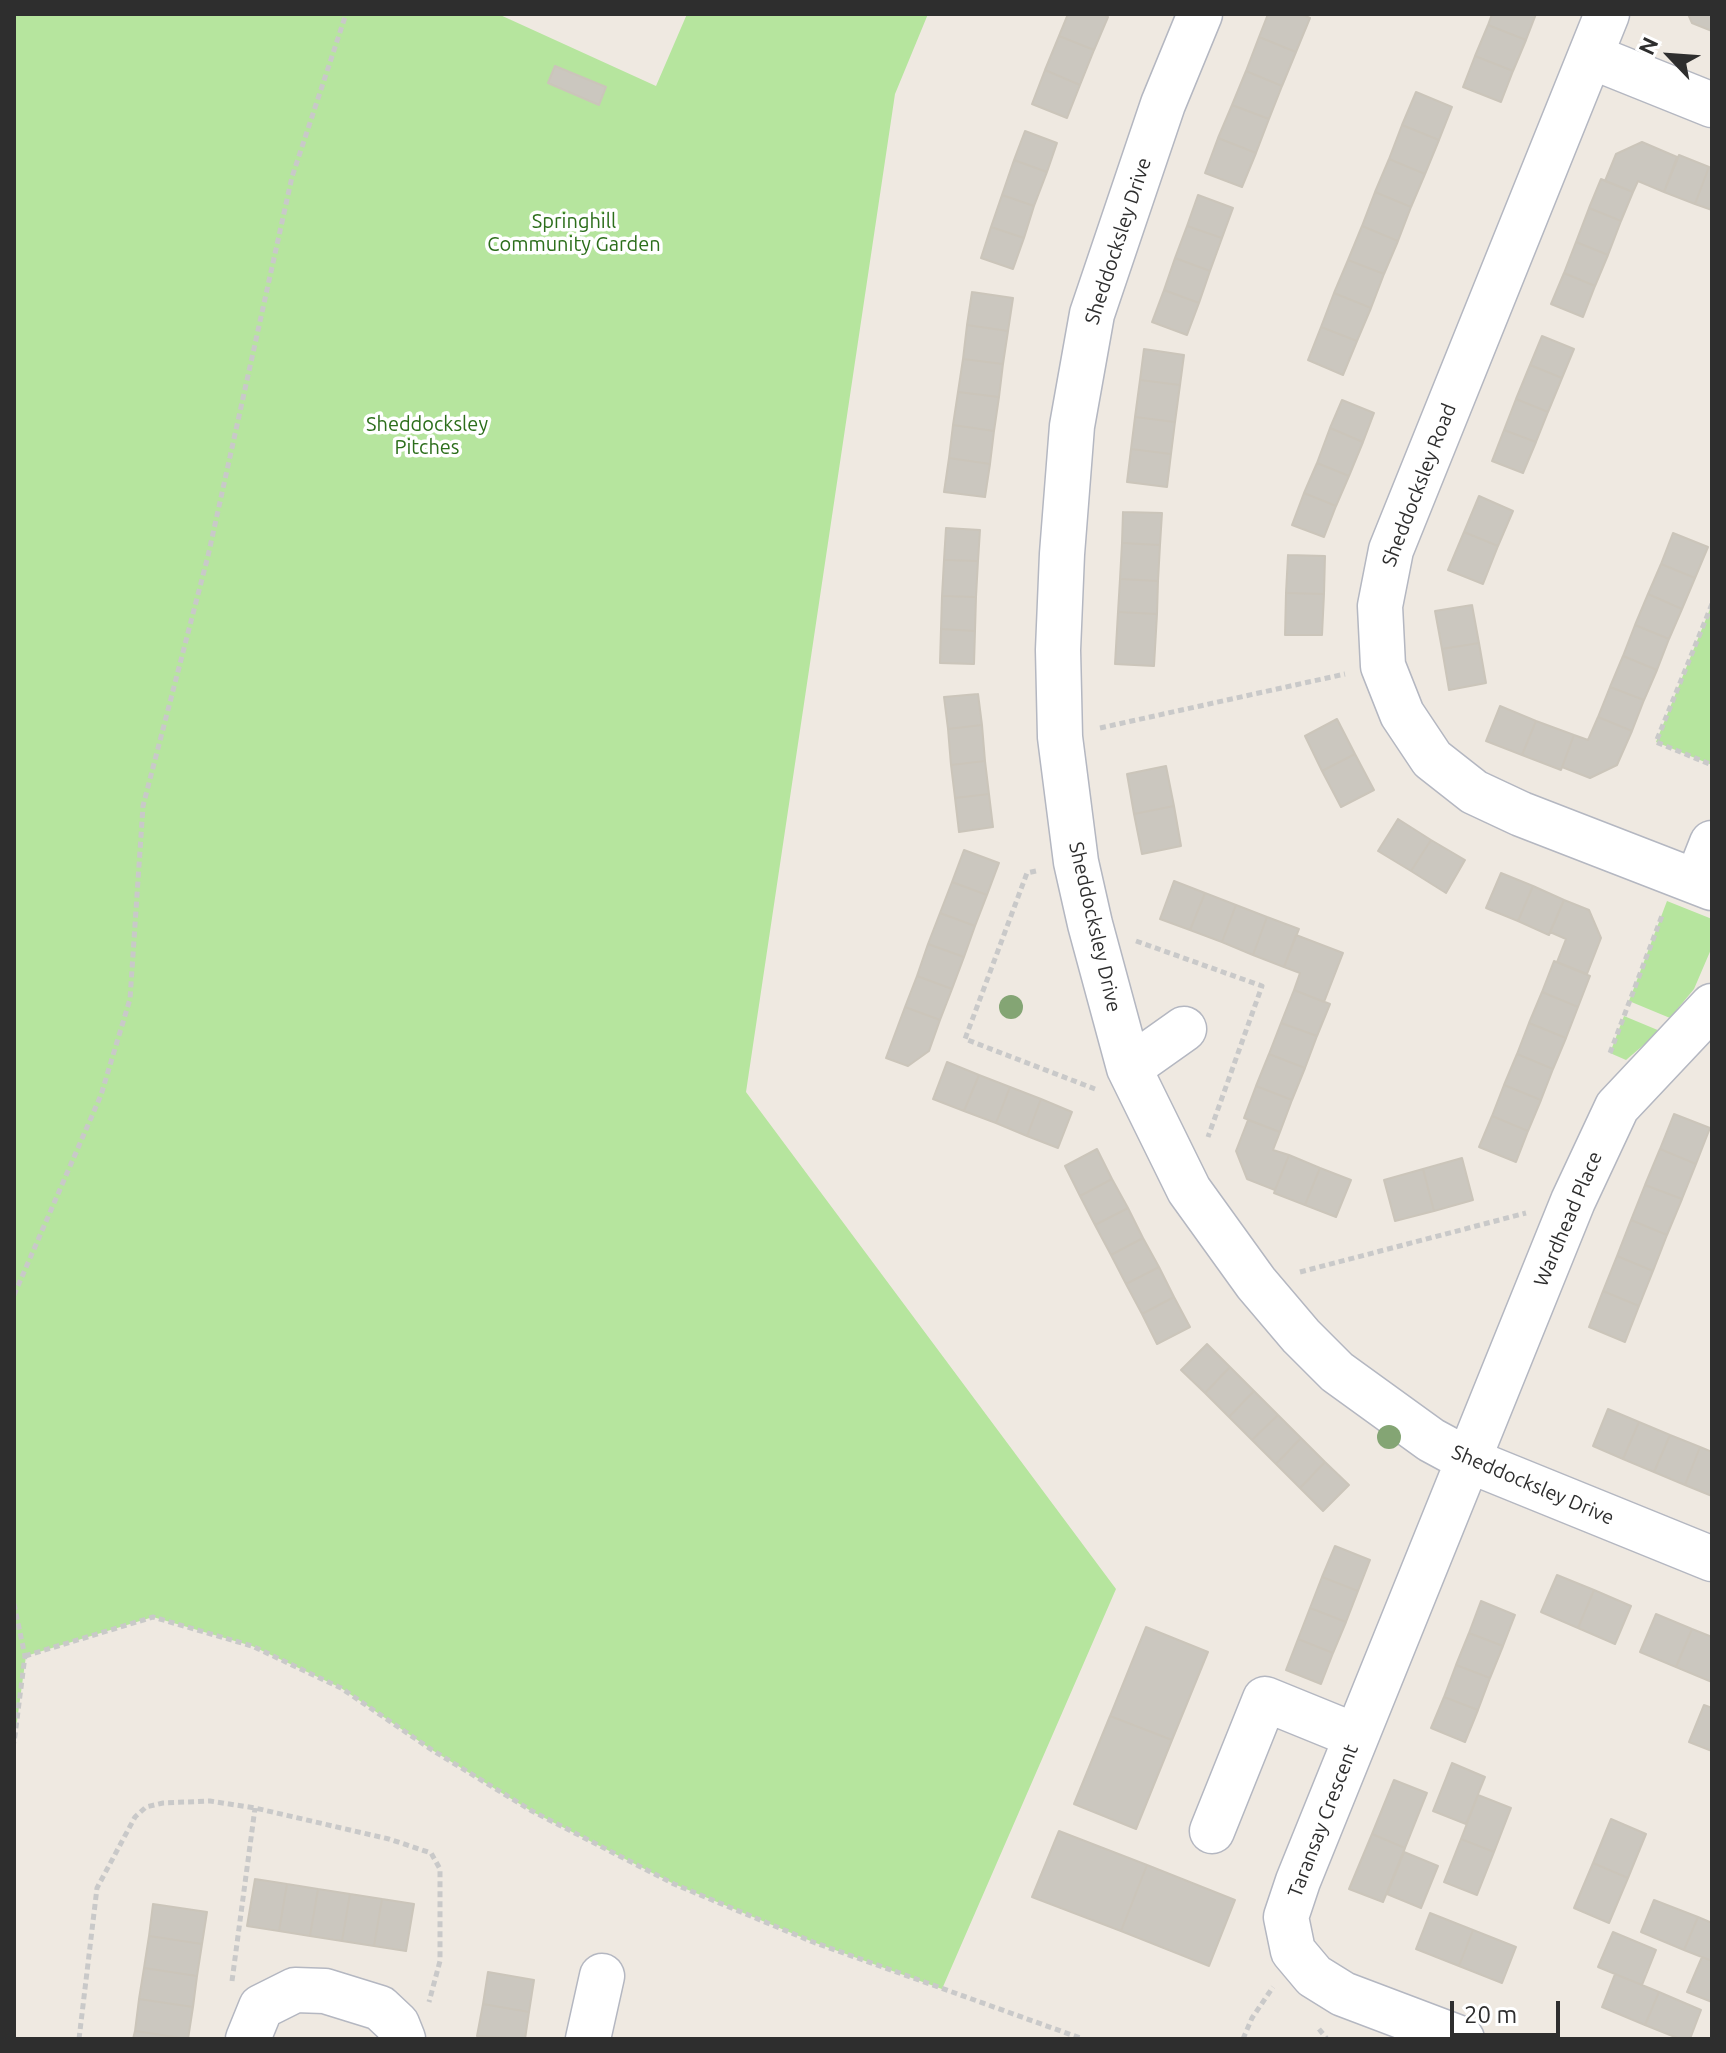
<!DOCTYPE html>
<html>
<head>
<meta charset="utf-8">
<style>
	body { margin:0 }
	#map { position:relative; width:1726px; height:2053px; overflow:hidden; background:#efe9e1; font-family:Ubuntu,sans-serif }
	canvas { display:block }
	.frame { position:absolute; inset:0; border:16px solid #2e2e2e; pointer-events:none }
	.north { position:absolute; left:1630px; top:16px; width:80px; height:80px; -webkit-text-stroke:6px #fff; paint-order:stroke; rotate:295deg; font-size:22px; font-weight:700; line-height:32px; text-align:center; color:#2e2e2e }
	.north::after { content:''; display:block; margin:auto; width:28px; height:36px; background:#2e2e2e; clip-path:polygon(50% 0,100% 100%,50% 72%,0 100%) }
	.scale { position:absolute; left:1450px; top:2001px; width:110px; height:36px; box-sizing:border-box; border:4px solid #2e2e2e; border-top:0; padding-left:10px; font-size:24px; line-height:28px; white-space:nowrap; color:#2e2e2e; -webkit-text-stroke:6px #fff; paint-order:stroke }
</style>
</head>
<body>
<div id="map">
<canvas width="1726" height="2053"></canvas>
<div class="frame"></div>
<div class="north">N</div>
<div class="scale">20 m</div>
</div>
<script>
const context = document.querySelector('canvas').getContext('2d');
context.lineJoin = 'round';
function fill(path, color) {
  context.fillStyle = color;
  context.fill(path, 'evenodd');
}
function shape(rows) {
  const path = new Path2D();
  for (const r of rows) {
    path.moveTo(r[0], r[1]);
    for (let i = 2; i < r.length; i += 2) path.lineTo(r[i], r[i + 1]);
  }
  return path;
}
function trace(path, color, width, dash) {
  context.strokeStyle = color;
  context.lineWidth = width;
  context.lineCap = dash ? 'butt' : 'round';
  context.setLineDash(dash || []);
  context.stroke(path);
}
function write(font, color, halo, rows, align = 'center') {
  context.font = font + ' Ubuntu,sans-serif';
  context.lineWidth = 7;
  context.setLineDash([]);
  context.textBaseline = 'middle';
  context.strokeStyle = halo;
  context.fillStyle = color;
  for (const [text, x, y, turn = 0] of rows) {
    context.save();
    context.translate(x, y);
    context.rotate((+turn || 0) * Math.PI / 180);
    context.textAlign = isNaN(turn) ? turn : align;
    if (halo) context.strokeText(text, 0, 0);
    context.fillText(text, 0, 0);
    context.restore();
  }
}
fill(shape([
	[14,14,498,14,656,86,687,14,928,14,895,94,746,1092,1116,1589,942,1989,813,1942,674,1884,531,1811,432,1750,341,1688,252,1646,153,1617,26,1656,14,1743],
	[1712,604,1712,765,1656,742],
	[1667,901,1712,919,1712,947,1694,989,1670,1018,1629,1001],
	[1624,1016,1660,1031,1626,1060,1610,1053]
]), '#b6e59e');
const building = shape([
	[1068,14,1102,14,1108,17,1094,50,1059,36,1068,14],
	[1268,14,1301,14,1310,18,1296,52,1259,37,1268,14],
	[1492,14,1536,14,1526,40,1488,25,1492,14],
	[1688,14,1712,14,1712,31,1692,23,1688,14],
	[1488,25,1526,40,1513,71,1475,56,1488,25],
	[1059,36,1094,50,1080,85,1045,70,1059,36],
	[1259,37,1296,52,1282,86,1246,71,1259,37],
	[1475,56,1513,71,1501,102,1463,87,1475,56],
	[555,66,606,87,599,105,548,83,555,66],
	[1045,70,1080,85,1067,118,1032,104,1045,70],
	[1246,71,1282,86,1269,119,1232,105,1246,71],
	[1416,92,1452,107,1439,140,1402,125,1416,92],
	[1232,105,1269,119,1256,153,1218,138,1232,105],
	[1402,125,1439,140,1425,174,1389,159,1402,125],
	[1025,131,1057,143,1047,172,1014,160,1025,131],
	[1218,138,1256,153,1242,187,1205,173,1218,138],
	[1642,142,1677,157,1664,192,1638,181,1633,192,1605,181,1616,154,1642,142],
	[1679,155,1709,167,1695,204,1664,192,1679,155],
	[1389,159,1425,174,1411,207,1375,192,1389,159],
	[1014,160,1047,172,1034,206,1002,195,1014,160],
	[1709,167,1712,168,1712,210,1695,204,1709,167],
	[1601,179,1633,192,1621,221,1589,208,1601,179],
	[1375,192,1411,207,1398,241,1362,226,1375,192],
	[1002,195,1034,206,1024,238,991,227,1002,195],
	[1198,195,1233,208,1222,238,1187,226,1198,195],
	[1589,208,1621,221,1608,255,1576,242,1589,208],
	[1187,226,1222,238,1210,271,1175,258,1187,226],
	[1362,226,1398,241,1384,274,1348,260,1362,226],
	[991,227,1024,238,1013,269,981,258,991,227],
	[1576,242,1608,255,1595,286,1564,273,1576,242],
	[1175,258,1210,271,1199,303,1164,290,1175,258],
	[1348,260,1384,274,1371,308,1334,293,1348,260],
	[1564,273,1595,286,1583,317,1551,304,1564,273],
	[1164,290,1199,303,1187,335,1152,322,1164,290],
	[972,292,1013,298,1008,331,967,325,972,292],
	[1334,293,1371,308,1357,341,1321,327,1334,293],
	[967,325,1008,331,1003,364,963,359,967,325],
	[1321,327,1357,341,1343,375,1308,360,1321,327],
	[1542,336,1574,349,1562,378,1530,365,1542,336],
	[1144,349,1184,355,1180,385,1140,380,1144,349],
	[963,359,1003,364,999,397,958,392,963,359],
	[1530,365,1562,378,1548,412,1516,399,1530,365],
	[1140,380,1180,385,1175,422,1135,417,1140,380],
	[958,392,999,397,994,431,953,425,958,392],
	[1516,399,1548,412,1536,442,1504,430,1516,399],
	[1342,400,1374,413,1363,442,1330,428,1342,400],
	[1135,417,1175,422,1171,454,1131,449,1135,417],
	[953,425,994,431,990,464,949,458,953,425],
	[1330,428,1363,442,1349,476,1317,463,1330,428],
	[1504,430,1536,442,1523,473,1492,461,1504,430],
	[1131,449,1171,454,1167,487,1127,482,1131,449],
	[949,458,990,464,985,497,944,492,949,458],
	[1317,463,1349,476,1336,506,1304,493,1317,463],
	[1304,493,1336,506,1324,537,1292,525,1304,493],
	[1479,496,1513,511,1498,546,1464,532,1479,496],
	[1123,512,1162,513,1160,545,1122,543,1123,512],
	[946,528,980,530,978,561,944,560,946,528],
	[1464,532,1498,546,1483,584,1448,570,1464,532],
	[1673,533,1708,547,1695,578,1661,564,1673,533],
	[1122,543,1160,545,1158,581,1120,579,1122,543],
	[1288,555,1325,556,1324,594,1286,593,1288,555],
	[944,560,978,561,976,597,942,596,944,560],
	[1661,564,1695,578,1682,609,1648,594,1661,564],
	[1120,579,1158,581,1157,614,1118,612,1120,579],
	[1286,593,1324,594,1322,635,1285,635,1286,593],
	[1648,594,1682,609,1669,639,1635,625,1648,594],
	[942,596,976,597,975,631,941,629,942,596],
	[1472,605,1479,643,1442,649,1435,611,1472,605],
	[1118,612,1157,614,1154,666,1115,664,1118,612],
	[1635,625,1669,639,1657,670,1623,656,1635,625],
	[941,629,975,631,974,664,940,663,941,629],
	[1479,643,1486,683,1449,690,1442,649,1479,643],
	[1623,656,1657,670,1644,700,1610,687,1623,656],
	[1610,687,1644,700,1632,731,1598,717,1610,687],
	[978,694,982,725,948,729,944,697,978,694],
	[1500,706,1536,721,1522,755,1486,741,1500,706],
	[1598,717,1632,731,1617,765,1590,778,1562,767,1574,735,1588,740,1598,717],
	[1337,719,1355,754,1322,771,1305,736,1337,719],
	[1536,721,1574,735,1561,770,1522,755,1536,721],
	[982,725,985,761,951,765,948,729,982,725],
	[1355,754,1374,790,1341,807,1322,771,1355,754],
	[985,761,989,794,955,798,951,765,985,761],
	[1166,766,1174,806,1134,814,1127,774,1166,766],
	[989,794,993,827,959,832,955,798,989,794],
	[1174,806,1181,846,1142,854,1134,814,1174,806],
	[1398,819,1431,840,1411,871,1378,851,1398,819],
	[1431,840,1465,860,1446,893,1411,871,1431,840],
	[964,850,999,863,987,895,952,882,964,850],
	[1501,873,1533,886,1518,921,1486,908,1501,873],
	[1174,881,1205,893,1190,930,1160,919,1174,881],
	[952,882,987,895,975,926,940,913,952,882],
	[1533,886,1564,900,1549,935,1518,921,1533,886],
	[1205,893,1236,905,1222,942,1190,930,1205,893],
	[1564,900,1589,910,1601,938,1587,974,1557,962,1566,939,1550,932,1564,900],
	[1236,905,1267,917,1253,955,1222,942,1236,905],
	[940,913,975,926,964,957,928,944,940,913],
	[1267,917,1299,929,1284,967,1253,955,1267,917],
	[1296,935,1343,953,1324,1002,1294,990,1300,973,1284,967,1296,935],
	[928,944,964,957,952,989,917,976,928,944],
	[1554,961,1590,976,1578,1007,1542,992,1554,961],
	[917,976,952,989,940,1020,905,1007,917,976],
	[1294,990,1330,1004,1317,1036,1281,1023,1294,990],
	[1542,992,1578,1007,1566,1038,1529,1023,1542,992],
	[905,1007,940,1020,929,1051,908,1066,886,1058,905,1007],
	[1281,1023,1317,1036,1305,1068,1269,1054,1281,1023],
	[1529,1023,1566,1038,1553,1069,1517,1054,1529,1023],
	[1269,1054,1305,1068,1292,1100,1256,1086,1269,1054],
	[1517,1054,1553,1069,1541,1100,1504,1085,1517,1054],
	[947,1062,979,1075,964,1111,933,1099,947,1062],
	[979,1075,1010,1087,996,1123,964,1111,979,1075],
	[1504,1085,1541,1100,1528,1131,1492,1116,1504,1085],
	[1256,1086,1292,1100,1280,1132,1244,1118,1256,1086],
	[1010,1087,1041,1099,1027,1136,996,1123,1010,1087],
	[1041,1099,1072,1112,1058,1148,1027,1136,1041,1099],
	[1674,1114,1710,1128,1696,1164,1660,1149,1674,1114],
	[1492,1116,1528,1131,1516,1162,1479,1147,1492,1116],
	[1248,1120,1280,1132,1273,1150,1289,1155,1275,1190,1247,1179,1236,1151,1248,1120],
	[1097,1149,1112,1179,1080,1196,1065,1166,1097,1149],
	[1660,1149,1696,1164,1682,1199,1645,1185,1660,1149],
	[1289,1155,1320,1168,1305,1205,1274,1193,1289,1155],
	[1462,1158,1473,1200,1434,1211,1423,1169,1462,1158],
	[1320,1168,1351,1180,1336,1217,1305,1205,1320,1168],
	[1423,1169,1434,1211,1395,1221,1384,1180,1423,1169],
	[1112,1179,1128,1208,1095,1225,1080,1196,1112,1179],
	[1645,1185,1682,1199,1667,1235,1631,1220,1645,1185],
	[1128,1208,1143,1238,1111,1255,1095,1225,1128,1208],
	[1631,1220,1667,1235,1653,1271,1617,1256,1631,1220],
	[1143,1238,1159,1267,1126,1284,1111,1255,1143,1238],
	[1617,1256,1653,1271,1639,1306,1603,1291,1617,1256],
	[1159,1267,1174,1297,1142,1314,1126,1284,1159,1267],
	[1603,1291,1639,1306,1625,1342,1589,1327,1603,1291],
	[1174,1297,1190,1327,1157,1344,1142,1314,1174,1297],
	[1207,1344,1230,1367,1205,1393,1181,1370,1207,1344],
	[1230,1367,1254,1391,1229,1417,1205,1393,1230,1367],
	[1254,1391,1278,1415,1252,1440,1229,1417,1254,1391],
	[1608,1409,1639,1422,1623,1459,1593,1446,1608,1409],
	[1278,1415,1301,1438,1276,1464,1252,1440,1278,1415],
	[1639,1422,1670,1435,1654,1472,1623,1459,1639,1422],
	[1670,1435,1700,1447,1685,1485,1654,1472,1670,1435],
	[1301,1438,1325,1462,1300,1488,1276,1464,1301,1438],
	[1700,1447,1712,1452,1712,1496,1685,1485,1700,1447],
	[1325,1462,1349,1485,1323,1511,1300,1488,1325,1462],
	[1335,1546,1370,1560,1358,1591,1322,1577,1335,1546],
	[1557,1575,1594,1590,1578,1628,1541,1612,1557,1575],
	[1322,1577,1358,1591,1346,1622,1310,1608,1322,1577],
	[1594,1590,1631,1606,1615,1644,1578,1628,1594,1590],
	[1481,1601,1515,1615,1503,1646,1469,1633,1481,1601],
	[1310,1608,1346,1622,1333,1653,1298,1639,1310,1608],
	[1656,1614,1692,1629,1676,1667,1640,1652,1656,1614],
	[1146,1627,1208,1652,1172,1740,1110,1716,1146,1627],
	[1692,1629,1712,1637,1712,1682,1676,1667,1692,1629],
	[1469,1633,1503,1646,1490,1678,1456,1665,1469,1633],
	[1298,1639,1333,1653,1321,1684,1286,1670,1298,1639],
	[1456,1665,1490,1678,1478,1710,1444,1697,1456,1665],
	[1444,1697,1478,1710,1465,1742,1431,1728,1444,1697],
	[1704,1705,1712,1708,1712,1751,1689,1742,1704,1705],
	[1110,1716,1172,1740,1136,1829,1074,1804,1110,1716],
	[1452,1763,1485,1777,1466,1824,1433,1811,1452,1763],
	[1394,1780,1427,1793,1405,1848,1372,1834,1394,1780],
	[1478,1795,1511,1808,1494,1852,1461,1839,1478,1795],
	[1611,1819,1646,1834,1628,1878,1593,1863,1611,1819],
	[1059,1831,1147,1865,1121,1931,1032,1897,1059,1831],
	[1372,1834,1405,1848,1383,1902,1349,1889,1372,1834],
	[1461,1839,1494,1852,1477,1895,1444,1882,1461,1839],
	[1404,1852,1438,1866,1421,1908,1387,1894,1404,1852],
	[1593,1863,1628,1878,1609,1923,1574,1908,1593,1863],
	[1147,1865,1235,1900,1209,1966,1121,1931,1147,1865],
	[255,1879,287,1884,279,1931,247,1926,255,1879],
	[287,1884,318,1889,310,1936,279,1931,287,1884],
	[318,1889,350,1894,342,1941,310,1936,318,1889],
	[350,1894,382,1899,374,1946,342,1941,350,1894],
	[382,1899,414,1904,406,1951,374,1946,382,1899],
	[1654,1900,1698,1917,1684,1950,1641,1932,1654,1900],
	[153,1904,207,1912,202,1944,149,1936,153,1904],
	[1430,1913,1473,1930,1459,1966,1416,1949,1430,1913],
	[1698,1917,1712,1923,1712,1961,1684,1950,1698,1917],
	[1473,1930,1516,1947,1502,1983,1459,1966,1473,1930],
	[1613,1932,1656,1950,1642,1985,1598,1967,1613,1932],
	[149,1936,202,1944,197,1976,144,1968,149,1936],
	[1702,1957,1712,1961,1712,2002,1687,1992,1702,1957],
	[144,1968,197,1976,193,2007,139,1999,144,1968],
	[488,1972,534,1980,529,2012,483,2004,488,1972],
	[1615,1974,1659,1992,1645,2025,1602,2007,1615,1974],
	[1659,1992,1701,2010,1690,2039,1680,2039,1645,2025,1659,1992],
	[139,1999,193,2007,188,2039,135,2031,139,1999],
	[483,2004,529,2012,525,2039,477,2036,483,2004],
	[135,2031,188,2039,133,2039,135,2031]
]);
fill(building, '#cbc7bf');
trace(building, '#cbc5ba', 2);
const minor = shape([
	[1200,14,1163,104,1092,314,1072,426,1062,554,1058,650,1060,737,1076,862,1090,924,1129,1068,1189,1190,1256,1283,1301,1336,1337,1372,1431,1440,1468,1460,1712,1559],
	[1607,14,1391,550,1380,606,1383,666,1402,714,1432,759,1474,792,1521,814,1712,888],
	[1590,56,1712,105],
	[1697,881,1712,843],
	[1129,1068,1184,1029],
	[1212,1831,1265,1699,1356,1736],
	[248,2039,261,2007,295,1990,325,1991,380,2008,397,2024,403,2039],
	[588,2039,602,1976],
	[1462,2039,1343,1994,1314,1976,1293,1951,1286,1917,1298,1881,1573,1201,1617,1107,1712,1006]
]);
trace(minor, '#b4b7c1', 47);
trace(shape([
	[1712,604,1656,742,1712,765],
	[1100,728,1345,674],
	[1036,871,1027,873,965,1039,1095,1089],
	[1136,941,1262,986,1208,1137],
	[1610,1053,1663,913],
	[1300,1272,1526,1213],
	[14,1295,101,1095,130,999,143,806,208,556,292,177,346,14],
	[14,1604,25,1656,14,1743],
	[25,1656,153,1617,252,1646,341,1688,432,1750,532,1811,674,1884,813,1942,1083,2039],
	[232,1981,255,1808],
	[1319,2029,1327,2039],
	[79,2039,97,1888,135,1817,146,1807,163,1803,210,1801,255,1808,389,1839,431,1853,440,1869,440,1961,429,2002],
	[1243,2039,1252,2018,1273,1987]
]), '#c9c9c9', 5, [6, 4]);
trace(minor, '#fff', 44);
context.fillStyle = '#84a574';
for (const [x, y] of [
	[1011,1007],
	[1389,1437]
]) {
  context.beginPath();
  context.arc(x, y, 12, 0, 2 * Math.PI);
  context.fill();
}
write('20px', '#2c6e1b', '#fff', [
	["Springhill",574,221],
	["Community Garden",574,244],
	["Sheddocksley",427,424],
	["Pitches",427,447]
]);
write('20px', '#2e2e2e', '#fff', [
	["Sheddocksley Drive",1118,241,-72],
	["Sheddocksley Road",1419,485,-69],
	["Sheddocksley Drive",1095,927,77],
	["Wardhead Place",1568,1219,-67],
	["Sheddocksley Drive",1533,1485,23],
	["Taransay Crescent",1323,1821,-69]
]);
</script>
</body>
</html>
